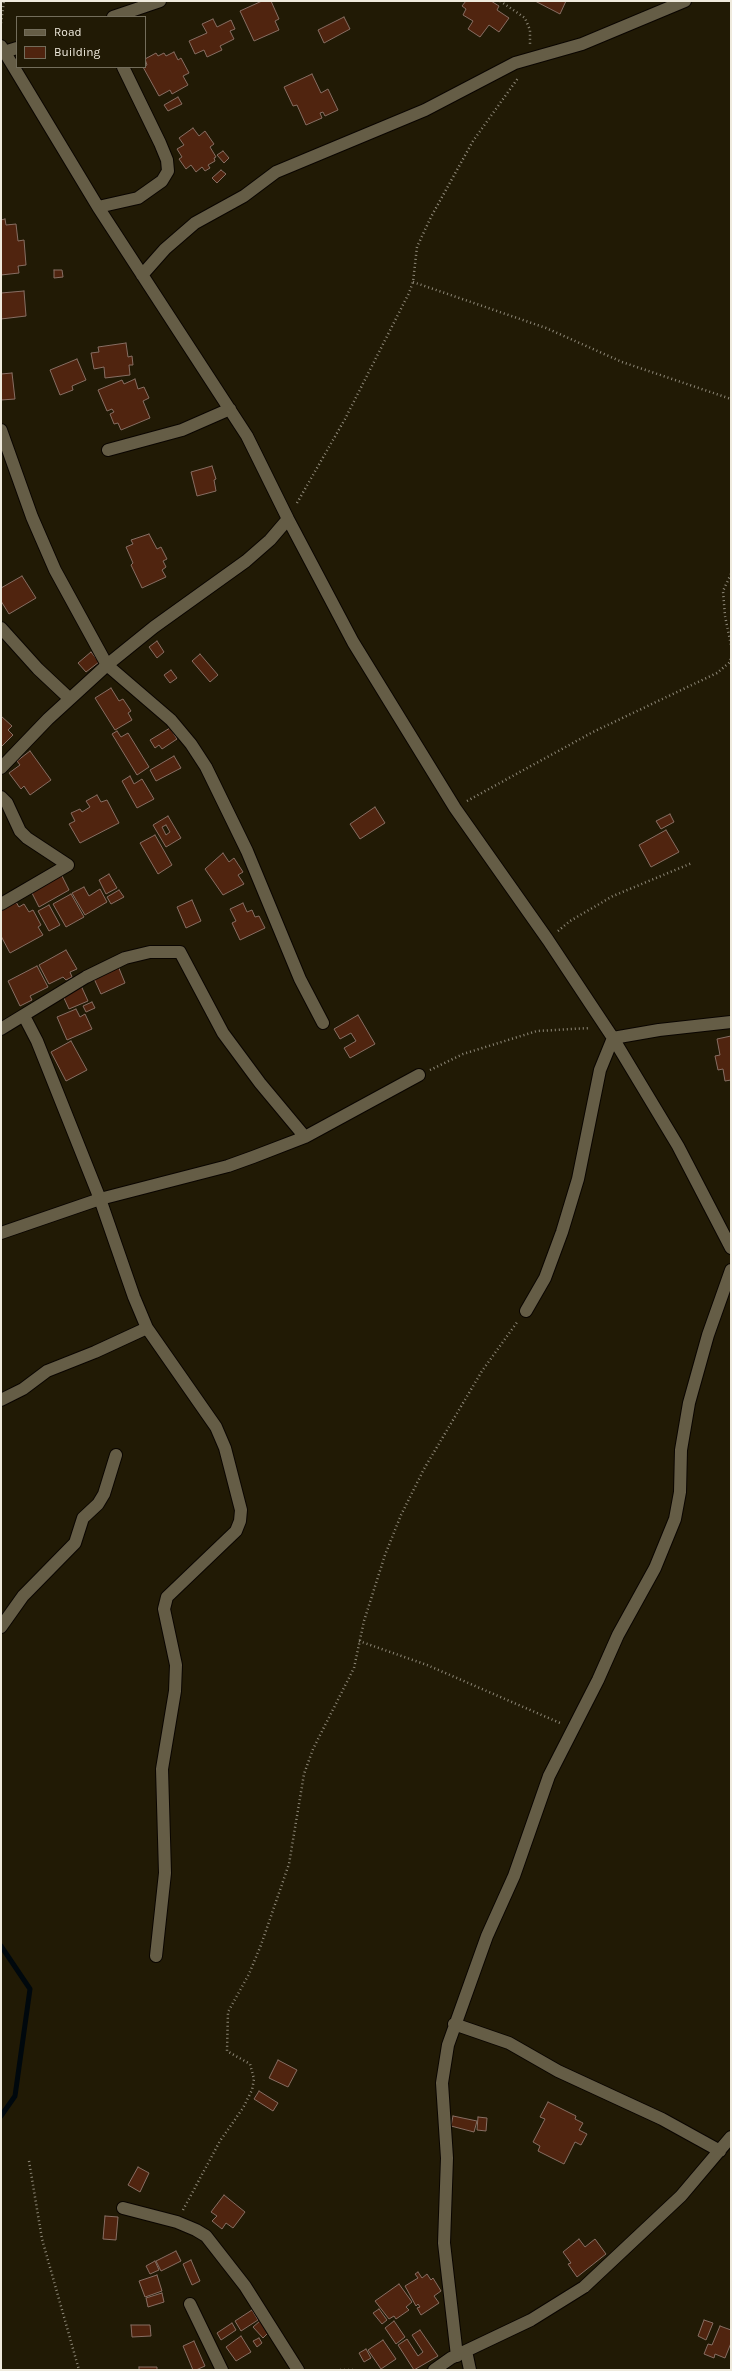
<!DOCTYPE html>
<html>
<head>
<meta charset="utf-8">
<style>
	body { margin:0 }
	#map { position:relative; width:732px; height:2371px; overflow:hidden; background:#211a05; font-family:Karla,sans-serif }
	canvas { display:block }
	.frame { position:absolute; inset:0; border:2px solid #efeadd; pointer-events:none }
	.legend { position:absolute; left:16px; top:16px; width:130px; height:52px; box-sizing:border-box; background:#211a05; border:1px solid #736d5b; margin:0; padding:5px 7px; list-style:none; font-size:12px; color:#efeadd }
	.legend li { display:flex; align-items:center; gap:8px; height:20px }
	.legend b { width:20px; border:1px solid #736d5b }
</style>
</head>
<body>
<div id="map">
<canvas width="732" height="2371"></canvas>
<div class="frame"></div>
<ul class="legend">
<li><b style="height:5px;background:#655d46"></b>Road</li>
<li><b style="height:11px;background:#50240f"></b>Building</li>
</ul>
</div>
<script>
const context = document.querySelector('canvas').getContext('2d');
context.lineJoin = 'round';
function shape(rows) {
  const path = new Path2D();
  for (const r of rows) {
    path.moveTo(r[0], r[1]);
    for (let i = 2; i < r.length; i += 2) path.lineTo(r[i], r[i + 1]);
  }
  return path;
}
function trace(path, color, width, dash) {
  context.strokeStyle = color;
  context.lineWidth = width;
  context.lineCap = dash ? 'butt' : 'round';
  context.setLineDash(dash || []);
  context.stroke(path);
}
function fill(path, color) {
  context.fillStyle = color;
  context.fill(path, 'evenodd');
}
trace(shape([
	[1,1946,30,1989,15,2096,1,2116]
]), '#00080d', 5);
const building = shape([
	[262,1,271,1,279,19,275,21,279,30,254,41,240,11,262,1],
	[466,1,491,1,499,6,497,10,509,18,499,32,489,25,480,37,468,29,473,21,463,15,466,9,462,6,466,1],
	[535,1,566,1,560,14,535,1],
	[344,17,350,29,324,43,318,30,344,17],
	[213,19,217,27,231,20,235,29,230,31,234,39,220,46,222,50,207,57,204,50,195,54,189,41,207,33,202,24,213,19],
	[174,52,178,60,181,58,189,73,183,76,188,85,172,94,170,90,159,96,143,67,147,65,145,59,156,53,158,56,164,53,166,56,174,52],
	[312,74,321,93,328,89,338,110,325,116,323,112,320,113,322,118,306,125,297,105,293,106,284,87,312,74],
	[178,97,182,104,168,111,164,105,178,97],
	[193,128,199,136,205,131,214,144,210,147,216,157,214,158,215,161,208,165,210,168,205,171,202,167,196,172,191,165,186,169,179,159,182,157,177,149,184,145,179,138,193,128],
	[223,151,229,158,224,163,217,155,223,151],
	[221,170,226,174,217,183,212,178,221,170],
	[5,219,6,225,16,224,18,241,24,240,26,265,18,266,19,273,1,275,1,220,5,219],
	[54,270,62,270,63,277,54,278,54,270],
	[24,291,26,316,1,319,1,293,24,291],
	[126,343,128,357,132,356,133,365,129,365,130,375,105,378,104,367,94,369,91,353,99,352,98,347,126,343],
	[77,359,86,380,72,386,73,390,60,395,50,370,77,359],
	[12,373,15,399,1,400,1,374,12,373],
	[135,379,138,389,144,387,149,398,143,401,150,418,121,430,118,423,114,424,110,414,114,412,112,409,107,411,98,390,122,380,124,384,135,379],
	[212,466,216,479,214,480,216,491,197,496,191,472,212,466],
	[149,534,157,549,161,547,167,559,163,561,166,567,162,570,166,577,142,588,131,565,133,563,126,547,133,544,131,540,149,534],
	[22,576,36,598,9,614,1,601,1,588,22,576],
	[157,641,164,652,157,658,149,647,157,641],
	[91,652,99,662,86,672,78,663,91,652],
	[200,654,218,675,210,682,192,661,200,654],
	[171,670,177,678,170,683,164,675,171,670],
	[111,688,119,701,123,699,131,711,128,713,132,720,115,730,95,698,111,688],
	[1,716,12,726,8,730,13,735,1,747,1,716],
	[170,728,177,739,162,749,159,745,155,748,150,740,170,728],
	[117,731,121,737,128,733,149,767,137,775,112,734,117,731],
	[30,751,51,780,30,795,24,786,21,789,9,773,20,765,17,761,30,751],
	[174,756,181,768,156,781,150,770,174,756],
	[130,776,134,784,142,779,154,799,137,808,122,781,130,776],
	[97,795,101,802,107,800,119,823,80,843,69,824,75,821,71,813,80,809,82,812,90,807,86,801,97,795],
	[375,807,385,823,360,839,350,824,375,807],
	[670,814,674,822,661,829,656,821,670,814],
	[168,816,181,838,166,847,153,825,168,816],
	[166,825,170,832,166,835,162,827,166,825],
	[666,830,679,852,651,867,639,845,666,830],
	[155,835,172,865,158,874,140,843,155,835],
	[223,853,229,862,234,858,243,872,238,875,244,884,223,895,205,869,223,853],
	[60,872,69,890,39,907,30,889,60,872],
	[109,874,117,888,106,894,99,880,109,874],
	[84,887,89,896,100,889,107,902,85,915,72,893,84,887],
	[119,890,124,897,111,904,107,897,119,890],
	[71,894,84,917,66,927,53,904,71,894],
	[192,900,201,921,186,928,177,907,192,900],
	[16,902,19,907,24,904,29,912,33,910,41,925,38,927,43,935,10,953,1,936,1,911,16,902],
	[243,903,247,912,252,910,255,917,259,916,265,928,240,940,232,923,236,921,230,909,243,903],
	[49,905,60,925,49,931,38,911,49,905],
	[66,950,77,969,70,972,72,977,66,980,63,977,49,984,39,965,66,950],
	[116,961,125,983,101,994,91,972,116,961],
	[37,966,48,987,30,996,32,1000,20,1006,8,981,37,966],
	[78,979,88,1001,69,1009,59,987,78,979],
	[92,1002,95,1008,86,1012,83,1006,92,1002],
	[76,1009,80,1017,85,1014,92,1029,67,1040,57,1017,76,1009],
	[358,1015,375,1044,350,1058,344,1048,356,1041,351,1033,340,1039,334,1029,358,1015],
	[731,1036,731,1080,725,1081,723,1069,718,1070,715,1056,720,1055,717,1039,731,1036],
	[71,1041,87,1070,66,1081,51,1052,71,1041],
	[278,2060,297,2070,288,2087,269,2078,278,2060],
	[259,2091,278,2103,273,2111,254,2099,259,2091],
	[548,2102,576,2116,575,2119,583,2123,579,2130,587,2134,581,2145,575,2142,564,2164,538,2151,540,2146,533,2142,545,2119,540,2117,548,2102],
	[453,2116,477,2121,474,2132,451,2126,453,2116],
	[478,2117,487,2118,486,2131,477,2130,478,2117],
	[138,2167,149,2173,140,2192,128,2185,138,2167],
	[224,2195,245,2212,233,2228,226,2223,222,2229,212,2221,217,2216,211,2212,224,2195],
	[105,2216,118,2217,116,2240,103,2239,105,2216],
	[579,2239,585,2247,595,2239,606,2254,577,2277,568,2264,571,2263,563,2252,579,2239],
	[176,2251,181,2261,161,2271,156,2261,176,2251],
	[191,2260,200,2281,192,2285,183,2264,191,2260],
	[155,2261,159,2270,150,2274,146,2266,155,2261],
	[418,2272,422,2278,427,2274,431,2280,433,2278,441,2291,434,2296,439,2303,421,2315,417,2308,420,2307,418,2304,416,2306,405,2286,418,2278,415,2274,418,2272],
	[157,2275,162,2291,145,2297,139,2281,157,2275],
	[399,2284,412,2302,406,2307,409,2310,396,2319,394,2316,389,2319,375,2301,399,2284],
	[162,2293,164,2302,148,2307,146,2298,162,2293],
	[379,2309,387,2320,382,2324,373,2313,379,2309],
	[252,2310,258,2320,241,2331,235,2321,252,2310],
	[704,2320,713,2323,706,2340,698,2336,704,2320],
	[260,2321,269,2332,263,2338,253,2327,260,2321],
	[394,2321,405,2337,396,2344,385,2328,394,2321],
	[232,2323,236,2330,221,2340,217,2333,232,2323],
	[131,2325,150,2325,151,2336,132,2337,131,2325],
	[720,2326,731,2330,731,2343,725,2358,715,2354,714,2358,704,2354,708,2344,712,2345,720,2326],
	[420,2330,438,2356,414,2370,398,2345,407,2339,418,2356,423,2352,412,2335,420,2330],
	[241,2336,251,2352,236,2361,226,2347,241,2336],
	[259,2338,262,2343,257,2347,253,2341,259,2338],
	[383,2340,396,2359,381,2369,368,2350,383,2340],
	[194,2341,205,2366,196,2370,193,2370,183,2346,194,2341],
	[366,2349,371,2358,364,2362,359,2353,366,2349],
	[139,2367,157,2367,157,2370,139,2370,139,2367]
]);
fill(building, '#50240f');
trace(building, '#876e63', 1);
const minor = shape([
	[113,17,160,1],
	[1,46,98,207,247,436,288,519,353,642,455,808,548,940,613,1038,678,1146,731,1248],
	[4,52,17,48],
	[98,207,138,198,162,181,168,171,167,160,160,143,123,67],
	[142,275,165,249,195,223,244,196,276,172,425,110,515,63,582,44,685,1],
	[1,430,32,517,55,570,107,665,171,720,191,744,206,767,247,851,300,979,323,1023],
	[108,450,182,430,230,409],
	[1,628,38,669,70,699],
	[1,768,48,719,107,665,154,627,246,561,270,540,288,519],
	[1,797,7,803,20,831,27,838,68,865],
	[1,904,68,865],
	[24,1016,37,1041,100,1199,134,1297,147,1328,216,1427,225,1448,241,1510,240,1521,236,1531,167,1597,164,1609,176,1665,175,1691,162,1769,165,1873,156,1956],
	[1,1029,86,977,125,958,150,952,180,952,223,1033,260,1083,305,1137],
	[1,1233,100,1199,228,1166,253,1157,305,1137,419,1075],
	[526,1311,545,1278,562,1232,578,1179,600,1070,613,1038,659,1030,731,1022],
	[1,1400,23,1389,47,1371,95,1352,147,1328],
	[1,1627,23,1596,75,1543,83,1518,98,1504,104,1494,116,1455],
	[454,2024,509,2043,558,2071,662,2119,720,2151],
	[123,2208,177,2222,196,2230,206,2236,245,2286,298,2370],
	[190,2304,222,2370],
	[466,2351,470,2370],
	[457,2356,444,2243,447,2158,442,2083,448,2045,487,1936,514,1876,549,1776,598,1680,618,1635,655,1568,675,1519,680,1492,681,1450,689,1403,708,1335,731,1270],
	[434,2370,451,2358,531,2320,584,2287,681,2196,731,2137]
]);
trace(minor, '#0a0500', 14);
trace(shape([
	[500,1,525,18,530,30,530,44],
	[1,23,4,1],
	[413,282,546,328,622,362,731,399],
	[297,503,345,419,409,293,413,282,417,247,431,217,473,141,518,78],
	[731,574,723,591,725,616,731,645],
	[467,801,593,732,717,673,730,662,731,657],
	[558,931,570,921,613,896,692,863],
	[430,1070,463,1054,537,1031,590,1028],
	[359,1641,427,1665,560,1723],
	[29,2161,42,2239,79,2370],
	[183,2210,220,2141,243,2108,252,2090,254,2079,250,2064,227,2051,228,2012,249,1974,261,1945,289,1864,304,1774,313,1749,354,1668,364,1621,385,1555,401,1515,424,1469,482,1371,518,1321],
	[340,2370,354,2370]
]), '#8f8979', 2.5, [1, 3]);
trace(minor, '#655d46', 12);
</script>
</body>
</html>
